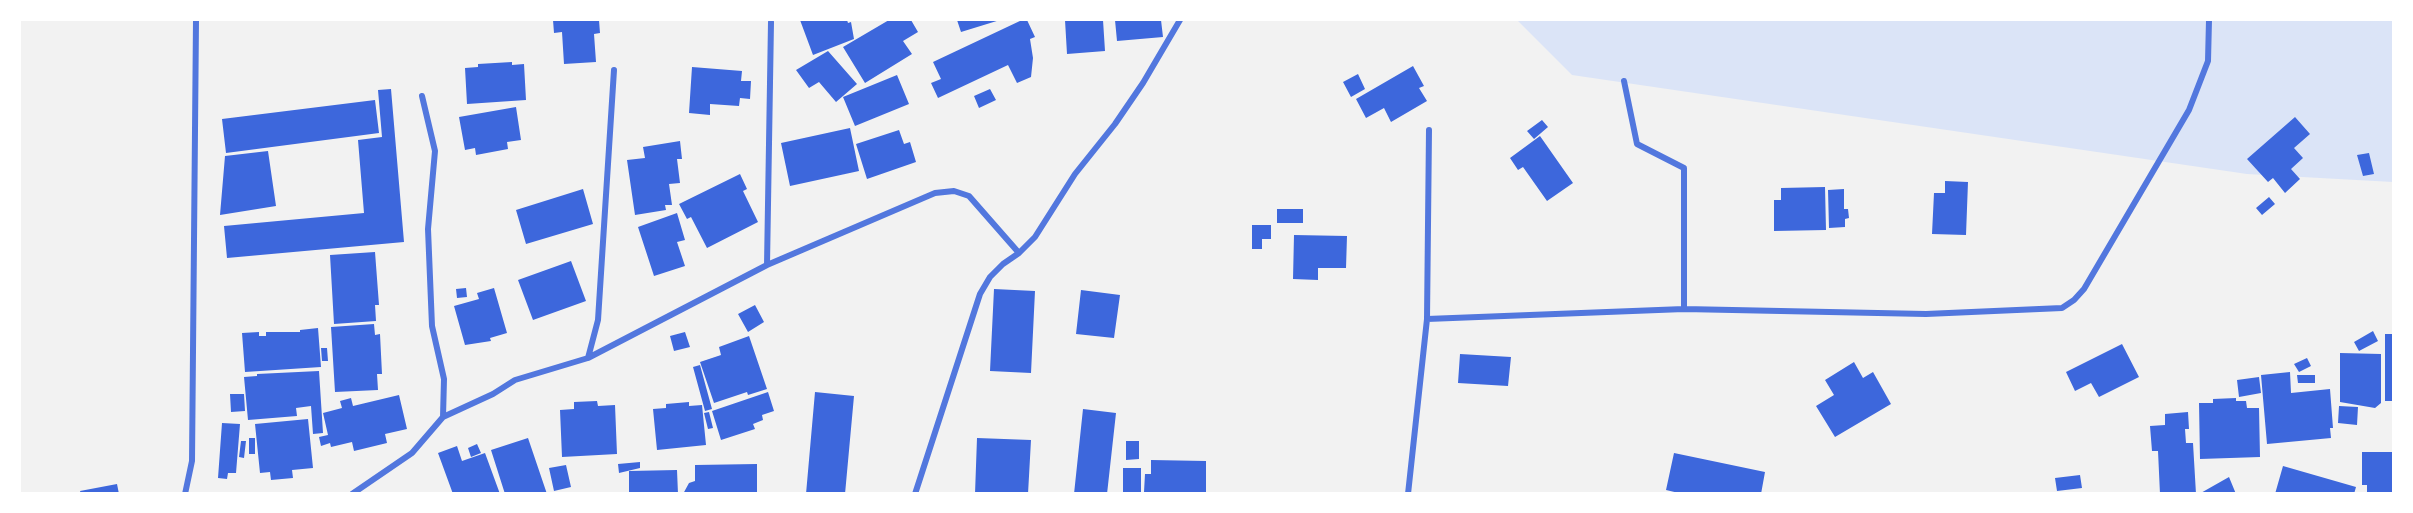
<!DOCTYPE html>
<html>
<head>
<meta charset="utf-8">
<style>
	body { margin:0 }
	#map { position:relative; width:2413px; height:513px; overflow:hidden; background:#f2f2f2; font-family:Roboto,sans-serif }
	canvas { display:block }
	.frame { position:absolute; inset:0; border:21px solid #fff; pointer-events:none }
</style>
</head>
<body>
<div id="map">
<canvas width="2413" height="513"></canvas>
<div class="frame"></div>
</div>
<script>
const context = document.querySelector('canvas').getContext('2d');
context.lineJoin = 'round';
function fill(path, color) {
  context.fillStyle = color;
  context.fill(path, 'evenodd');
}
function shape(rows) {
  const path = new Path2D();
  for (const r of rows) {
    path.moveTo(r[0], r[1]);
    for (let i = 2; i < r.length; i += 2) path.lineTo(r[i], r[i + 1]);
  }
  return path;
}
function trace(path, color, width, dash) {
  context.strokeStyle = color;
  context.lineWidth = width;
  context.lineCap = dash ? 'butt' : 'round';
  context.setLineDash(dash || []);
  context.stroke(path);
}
fill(shape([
	[1517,20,2393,20,2393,182,2247,174,1572,75]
]), '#dbe4f7');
fill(shape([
	[553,20,599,20,600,33,594,34,596,62,564,64,562,32,554,33],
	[800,20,847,20,848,23,851,22,854,39,813,55],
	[889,20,911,20,918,32,903,41,912,54,865,83,843,47],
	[957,20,1000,20,961,32],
	[1022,20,1027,20,1035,37,1030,39,1033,58,1031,77,1017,83,1008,65,938,98,931,83,941,79,933,62],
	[1065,20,1103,20,1105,51,1067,54],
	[1115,20,1161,20,1163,37,1117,41],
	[828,51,857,84,836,102,819,82,809,88,796,70],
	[512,62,512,65,524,64,526,100,467,104,465,68,478,67,478,64],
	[1413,66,1424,86,1419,88,1427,101,1391,122,1384,108,1366,118,1356,99],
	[692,67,742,71,741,81,751,81,750,99,740,98,739,106,710,104,710,115,689,113],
	[1358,74,1365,89,1351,97,1343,82],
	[897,75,909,104,855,126,843,97],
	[391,89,404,242,227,258,224,226,364,213,358,140,382,137,378,90],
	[990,89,996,100,979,108,974,96],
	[375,100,379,133,226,153,222,119],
	[516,107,521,140,507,142,508,149,476,155,475,148,465,150,459,117],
	[2295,117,2310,134,2294,148,2303,158,2291,169,2300,179,2285,193,2273,178,2268,182,2247,159],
	[1542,120,1548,127,1534,139,1527,131],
	[850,128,859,171,790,186,781,143],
	[899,130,904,144,910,142,916,162,867,179,856,144],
	[1540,136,1573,183,1547,201,1523,167,1518,170,1510,158],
	[680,141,682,159,677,159,680,183,669,184,672,205,665,205,666,210,635,215,627,160,645,158,643,147],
	[268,151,276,206,220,215,225,156],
	[2369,153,2374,174,2363,176,2357,155],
	[740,174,747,189,743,191,758,222,707,248,691,217,687,219,679,204],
	[1945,181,1968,182,1966,235,1932,234,1934,193,1945,193],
	[1825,187,1826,230,1774,231,1774,200,1781,200,1781,188],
	[583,189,593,224,526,244,516,210],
	[1844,189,1844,209,1848,209,1849,218,1845,219,1845,227,1829,228,1828,190],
	[2269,197,2275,204,2262,215,2256,208],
	[1277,209,1303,209,1303,223,1277,223],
	[677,213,685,240,677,242,685,266,654,276,638,227],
	[1252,225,1271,225,1271,239,1262,239,1262,249,1252,249],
	[1294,235,1347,236,1346,268,1318,268,1318,280,1293,279],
	[375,252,379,305,375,305,376,321,334,324,330,255],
	[571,261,586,301,533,320,518,280],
	[466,288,467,297,457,298,456,289],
	[494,288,507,333,490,338,491,341,465,345,454,306,479,299,477,293],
	[994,289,1035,291,1031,373,990,371],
	[1081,290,1120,295,1114,338,1076,334],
	[755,305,764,322,748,332,738,314],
	[374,324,375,335,380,334,382,374,377,374,378,390,335,392,331,327],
	[318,328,321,367,245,372,242,333,259,332,259,336,266,336,266,332,300,332,300,330],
	[2373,331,2378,341,2359,351,2354,342],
	[685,332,690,347,674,351,670,336],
	[2385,334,2394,334,2394,401,2385,401],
	[749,336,767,389,748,395,747,392,714,403,700,362,721,355,719,347],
	[2122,344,2139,377,2099,397,2091,383,2075,391,2066,372],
	[321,348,327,348,328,361,322,361],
	[2340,353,2381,354,2381,403,2375,408,2340,402],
	[1460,354,1511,357,1508,386,1458,383],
	[2307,358,2311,366,2299,372,2294,364],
	[1854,362,1863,378,1873,372,1891,404,1835,437,1816,406,1834,395,1825,380],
	[700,365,712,409,705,411,693,367],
	[319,371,323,433,313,434,311,406,296,408,297,416,248,420,244,377,257,376,257,374],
	[2290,372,2291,393,2330,389,2333,428,2330,428,2331,438,2267,444,2261,375],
	[2297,375,2315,375,2315,383,2298,383],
	[2259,377,2261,393,2239,397,2237,380],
	[768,392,774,411,762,415,763,420,753,424,755,429,721,440,712,411],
	[815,392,854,396,845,494,806,494],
	[230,394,244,394,245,411,231,412],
	[399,395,407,429,385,434,387,443,354,451,352,442,331,447,330,443,321,446,319,437,328,435,323,413,342,408,340,401,351,398,353,406],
	[2236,398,2236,401,2246,401,2247,408,2259,408,2260,457,2200,459,2199,403,2213,403,2213,399],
	[597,401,598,406,615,405,617,454,562,457,560,410,574,409,574,402],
	[689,402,689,406,702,405,706,445,657,450,653,409,666,408,666,404],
	[2339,406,2358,407,2357,425,2338,423],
	[1083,409,1116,413,1107,494,1074,494],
	[709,412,713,428,708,429,704,413],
	[2188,412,2189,429,2185,429,2186,443,2193,443,2196,494,2160,494,2158,451,2152,451,2150,426,2165,425,2165,414],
	[308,419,313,468,292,470,293,478,271,480,270,472,260,473,255,424],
	[222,423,240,424,236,473,228,473,227,479,218,478],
	[249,438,255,438,255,454,249,454],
	[528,438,547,494,505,494,491,450],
	[977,438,1031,440,1028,494,975,494],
	[241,441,246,441,244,458,239,457],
	[1126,441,1139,441,1139,459,1126,460],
	[477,444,481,453,471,457,468,448],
	[457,446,462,461,485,453,500,494,453,494,438,453],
	[2362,452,2394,452,2394,494,2367,494,2367,485,2362,485],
	[1674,453,1765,472,1761,494,1683,494,1666,490],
	[1151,460,1206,461,1206,493,1144,492,1145,474,1151,474],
	[640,462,640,468,619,473,618,464],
	[757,464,757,494,683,494,689,483,695,481,695,465],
	[566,465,571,487,554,491,549,468],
	[2283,466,2356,487,2354,494,2275,494],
	[1123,468,1141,468,1141,494,1123,494],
	[677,470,678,494,629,494,629,471],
	[2080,475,2082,488,2057,491,2055,478],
	[2229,477,2236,494,2199,494],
	[117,484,119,494,81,494,80,491]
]), '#3d67dc');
trace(shape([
	[1624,81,1637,144,1684,168,1684,309],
	[422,96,435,151,428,229,432,326,444,379,443,417],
	[767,265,771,22],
	[1427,319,1684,309,1926,314,2062,308,2074,300,2084,289,2189,110,2208,61,2209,20],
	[588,358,598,320,614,70],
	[185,494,192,461,196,20],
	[352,494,412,453,443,417,493,394,515,380,588,358,767,265,935,193,954,191,969,196,1019,253],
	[915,494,980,294,990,277,1003,264,1019,253,1035,237,1075,174,1115,124,1143,83,1180,20],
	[1408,494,1427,319,1429,130]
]), '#5277de', 6);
</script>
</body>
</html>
